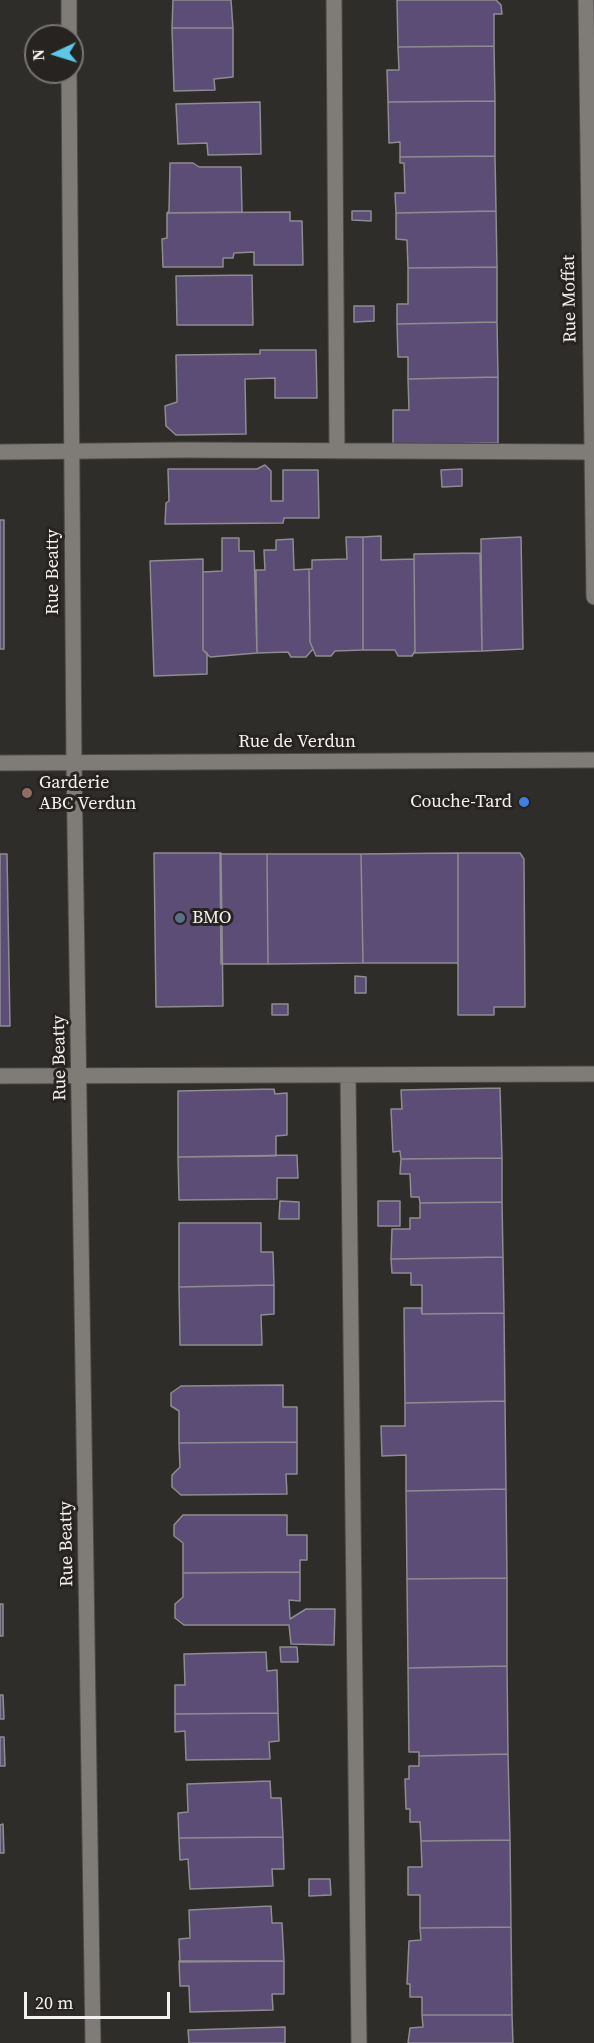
<!DOCTYPE html>
<html>
<head>
<meta charset="utf-8">
<style>
	body { margin:0 }
	#map { position:relative; width:594px; height:2043px; overflow:hidden; background:#2f2d2a; font-family:"Source Serif 4",serif }
	canvas { display:block }
	.north { position:absolute; left:24px; top:24px; width:60px; height:60px; box-sizing:border-box; background:#262320; border:2px solid #787673; border-radius:50%; rotate:266deg; font-size:16px; font-weight:700; line-height:24px; text-align:center; color:#f3f2f0 }
	.north::after { content:''; display:block; margin:auto; width:21px; height:27px; background:#5ac8e6; clip-path:polygon(50% 0,100% 100%,50% 72%,0 100%) }
	.scale { position:absolute; left:24px; top:1992px; width:146px; height:27px; box-sizing:border-box; border:3px solid #f3f2f0; border-top:0; padding-left:8px; font-size:18px; line-height:21px; white-space:nowrap; color:#f3f2f0; -webkit-text-stroke:4px #262320; paint-order:stroke }
</style>
</head>
<body>
<div id="map">
<canvas width="594" height="2043"></canvas>
<div class="north">N</div>
<div class="scale">20 m</div>
</div>
<script>
const context = document.querySelector('canvas').getContext('2d');
context.lineJoin = 'round';
function fill(path, color) {
  context.fillStyle = color;
  context.fill(path, 'evenodd');
}
function shape(rows) {
  const path = new Path2D();
  for (const r of rows) {
    path.moveTo(r[0], r[1]);
    for (let i = 2; i < r.length; i += 2) path.lineTo(r[i], r[i + 1]);
  }
  return path;
}
function trace(path, color, width, dash) {
  context.strokeStyle = color;
  context.lineWidth = width;
  context.lineCap = dash ? 'butt' : 'round';
  context.setLineDash(dash || []);
  context.stroke(path);
}
function write(font, color, halo, rows, align = 'center') {
  context.font = font + ' "Source Serif 4",serif';
  context.lineWidth = 6;
  context.setLineDash([]);
  context.textBaseline = 'middle';
  context.strokeStyle = halo;
  context.fillStyle = color;
  for (const [text, x, y, turn = 0] of rows) {
    context.save();
    context.translate(x, y);
    context.rotate((+turn || 0) * Math.PI / 180);
    context.textAlign = isNaN(turn) ? turn : align;
    if (halo) context.strokeText(text, 0, 0);
    context.fillText(text, 0, 0);
    context.restore();
  }
}
const building = shape([
	[173,0,231,0,233,28,172,28,173,0],
	[397,0,496,0,501,5,502,14,494,14,494,46,398,47,397,0],
	[172,28,233,28,233,77,214,79,215,90,174,91,172,28],
	[494,46,495,101,388,102,387,70,399,70,398,47,494,46],
	[495,101,495,156,400,157,400,142,389,143,388,102,495,101],
	[260,102,261,154,208,155,207,143,178,144,176,104,260,102],
	[495,156,496,211,396,213,395,193,405,193,404,163,400,163,400,157,495,156],
	[170,163,193,163,199,167,241,167,242,212,167,213,169,211,170,163],
	[352,211,371,211,371,221,352,220,352,211],
	[496,211,497,267,408,268,407,240,396,239,396,213,496,211],
	[290,212,290,221,302,221,303,265,254,265,254,252,234,253,233,258,223,258,223,267,163,267,162,239,167,238,167,213,290,212],
	[497,267,497,322,397,324,397,304,408,304,408,268,497,267],
	[252,275,253,325,177,325,176,276,252,275],
	[354,306,374,306,374,321,354,322,354,306],
	[497,322,498,377,408,379,408,357,398,357,397,324,497,322],
	[260,350,316,350,317,398,275,398,275,378,245,379,246,434,176,435,166,426,165,406,177,402,176,355,260,354,260,350],
	[498,377,498,443,393,445,393,410,409,410,408,379,498,377],
	[265,465,271,471,271,501,283,501,283,470,318,470,319,518,284,518,283,523,165,524,166,503,169,501,168,469,257,469,265,465],
	[462,469,462,486,442,487,441,470,462,469],
	[0,520,4,520,4,649,0,649,0,520],
	[381,536,381,560,414,559,415,651,412,656,398,656,395,650,363,650,363,537,381,536],
	[346,537,363,537,363,650,335,651,331,656,316,656,310,642,309,569,312,569,312,560,347,559,346,537],
	[521,537,523,649,482,651,481,539,521,537],
	[222,538,239,538,239,551,254,551,257,653,210,657,203,650,203,572,222,571,222,538],
	[293,539,294,570,309,569,310,642,313,649,306,657,291,657,288,652,257,653,256,570,265,570,264,550,276,550,276,540,293,539],
	[480,553,482,651,415,653,414,554,480,553],
	[203,559,203,650,207,653,207,674,154,676,150,561,203,559],
	[154,853,221,853,223,1006,156,1007,154,853],
	[458,853,520,853,524,859,525,1007,494,1007,494,1015,458,1015,458,853],
	[458,853,458,963,363,963,361,854,458,853],
	[0,854,7,854,10,1026,0,1026,0,854],
	[220,854,267,854,268,964,221,964,220,854],
	[267,854,361,854,363,963,268,964,267,854],
	[355,976,366,977,366,993,355,993,355,976],
	[272,1004,288,1004,288,1015,272,1015,272,1004],
	[500,1088,502,1158,401,1159,400,1151,393,1152,391,1109,402,1109,401,1090,500,1088],
	[274,1089,275,1094,287,1093,287,1135,276,1136,276,1156,178,1157,178,1091,274,1089],
	[297,1155,298,1178,277,1178,277,1199,179,1200,178,1157,297,1155],
	[502,1158,502,1202,420,1203,419,1197,411,1197,410,1174,400,1174,401,1159,502,1158],
	[280,1201,299,1202,299,1219,279,1219,280,1201],
	[378,1201,400,1201,400,1226,378,1226,378,1201],
	[502,1202,503,1257,391,1259,392,1229,410,1229,410,1218,420,1218,420,1203,502,1202],
	[179,1223,261,1223,261,1252,273,1252,274,1285,179,1287,179,1223],
	[503,1257,504,1313,422,1314,422,1285,411,1285,411,1273,392,1273,391,1259,503,1257],
	[274,1285,274,1314,261,1315,262,1345,180,1345,179,1287,274,1285],
	[404,1308,421,1308,422,1314,504,1313,505,1401,405,1403,404,1308],
	[283,1385,283,1407,297,1407,297,1442,179,1443,179,1411,171,1406,171,1393,181,1386,283,1385],
	[505,1401,506,1489,406,1491,406,1455,382,1456,381,1426,405,1426,405,1403,505,1401],
	[297,1442,297,1474,286,1474,287,1494,181,1495,172,1487,172,1475,180,1467,179,1443,297,1442],
	[506,1489,507,1578,407,1579,406,1491,506,1489],
	[183,1515,287,1515,287,1535,307,1535,307,1560,300,1560,300,1572,183,1573,183,1543,174,1536,174,1525,183,1515],
	[300,1572,300,1601,289,1600,290,1619,306,1609,335,1609,334,1645,291,1644,289,1625,184,1625,175,1618,175,1604,183,1597,183,1573,300,1572],
	[507,1578,507,1666,408,1668,407,1579,507,1578],
	[0,1604,3,1604,3,1636,0,1636,0,1604],
	[280,1647,297,1647,298,1662,281,1662,280,1647],
	[266,1652,267,1671,277,1670,278,1713,175,1714,175,1685,185,1685,184,1654,266,1652],
	[507,1666,508,1754,419,1756,419,1752,409,1752,408,1668,507,1666],
	[0,1695,3,1695,4,1719,0,1719,0,1695],
	[278,1713,279,1741,269,1742,270,1759,186,1760,185,1731,175,1732,175,1714,278,1713],
	[0,1737,4,1737,5,1766,0,1766,0,1737],
	[508,1754,510,1840,421,1841,420,1822,410,1822,410,1809,406,1809,405,1779,409,1779,409,1766,419,1766,419,1756,508,1754],
	[270,1781,271,1798,281,1798,283,1837,179,1838,178,1813,188,1812,187,1784,270,1781],
	[3,1824,4,1853,0,1853,0,1825,3,1824],
	[283,1837,284,1869,272,1869,273,1886,190,1889,188,1859,180,1860,179,1838,283,1837],
	[510,1840,511,1927,420,1928,420,1895,408,1895,408,1867,422,1867,421,1841,510,1840],
	[309,1879,330,1879,331,1895,309,1896,309,1879],
	[271,1906,272,1923,282,1923,284,1961,180,1962,179,1939,190,1938,189,1910,271,1906],
	[511,1927,512,2015,422,2015,422,1997,410,1997,410,1984,407,1984,409,1941,421,1940,420,1928,511,1927],
	[284,1961,284,1994,272,1994,273,2010,190,2012,189,1986,180,1986,179,1961,284,1961],
	[422,2015,512,2015,513,2043,408,2043,410,2028,423,2027,422,2015],
	[285,2027,285,2043,189,2043,188,2030,285,2027]
]);
fill(building, '#5b4d75');
trace(building, '#8d8c90', 1.5);
const service = shape([
	[334,0,337,451],
	[0,452,183,450,591,452],
	[348,1075,359,2043],
	[0,1076,594,1074]
]);
const minor = shape([
	[69,0,69,36],
	[586,0,594,597],
	[69,72,74,763,93,2043]
]);
const tertiary = shape([
	[0,763,594,760]
]);
trace(service, '#4d4a48', 17);
trace(minor, '#4d4a48', 17);
trace(tertiary, '#4d4a48', 17);
trace(service, '#7f7c78', 15);
trace(minor, '#7f7c78', 15);
trace(tertiary, '#7f7c78', 15);
for (const [x, y, r, color] of [
	[27,793,6,"#8d6e63"],
	[524,802,6,"#3f7fe0"],
	[180,918,6,"#5c6f8a"]
]) {
  const dot = new Path2D();
  dot.arc(x, y, r, 0, 2 * Math.PI);
  context.fillStyle = color;
  context.fill(dot);
  trace(dot, '#262320', 2);
}
write('18px', '#f3f2f0', '#262320', [
	["Rue Moffat",570,299,-91],
	["Rue Beatty",53,572,-90],
	["Rue de Verdun",297,742],
	["Rue Beatty",60,1058,-91],
	["Rue Beatty",67,1544,-91]
]);
write('18px', '#f3f2f0', '#262320', [
	["Garderie",39,783],
	["ABC Verdun",39,804],
	["Couche-Tard",512,802,"right"],
	["BMO",192,918]
], 'left');
</script>
</body>
</html>
